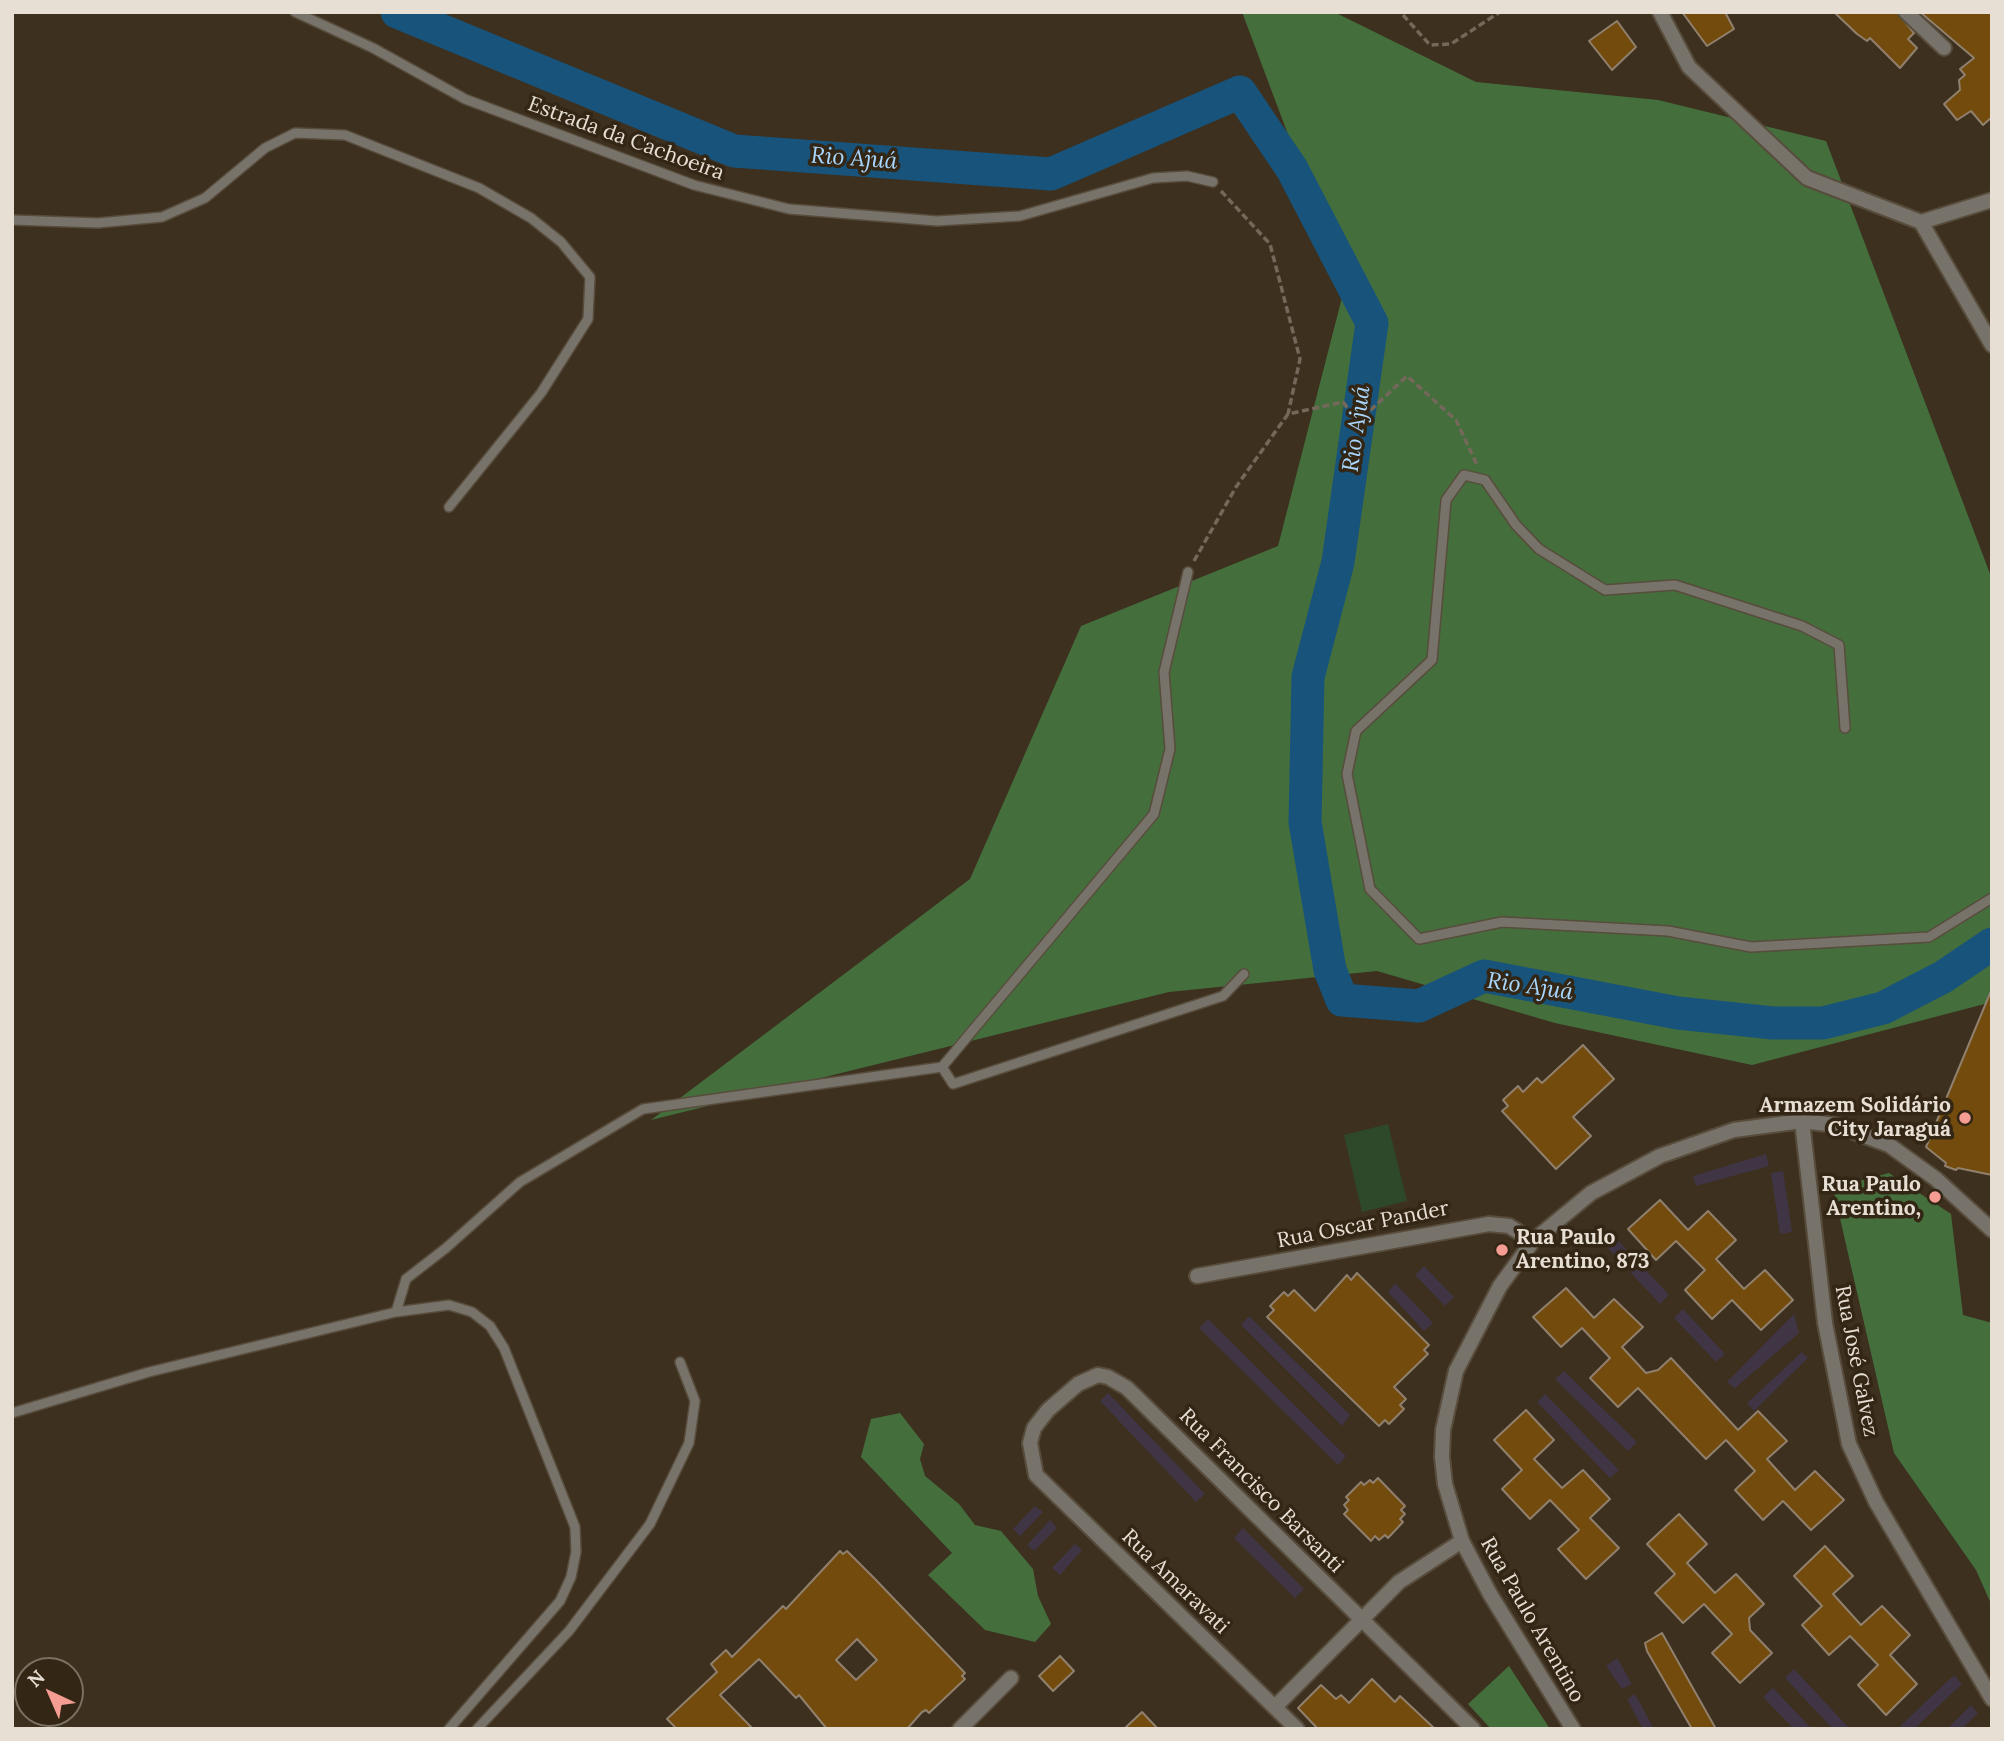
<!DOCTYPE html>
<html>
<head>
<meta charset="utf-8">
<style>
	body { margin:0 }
	#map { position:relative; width:2004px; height:1741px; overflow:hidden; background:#3d301f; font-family:Lora,serif }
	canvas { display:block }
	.frame { position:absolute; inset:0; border:14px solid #e7ded4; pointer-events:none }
	.north { position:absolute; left:14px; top:1657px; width:70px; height:70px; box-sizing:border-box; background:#332615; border:2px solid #7b7061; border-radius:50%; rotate:316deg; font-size:19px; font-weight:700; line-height:28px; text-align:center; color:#e7ded4 }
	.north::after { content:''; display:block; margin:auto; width:24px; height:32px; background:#f59c93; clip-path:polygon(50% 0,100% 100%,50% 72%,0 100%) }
</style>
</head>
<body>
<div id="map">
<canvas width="2004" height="1741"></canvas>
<div class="frame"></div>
<div class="north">N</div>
</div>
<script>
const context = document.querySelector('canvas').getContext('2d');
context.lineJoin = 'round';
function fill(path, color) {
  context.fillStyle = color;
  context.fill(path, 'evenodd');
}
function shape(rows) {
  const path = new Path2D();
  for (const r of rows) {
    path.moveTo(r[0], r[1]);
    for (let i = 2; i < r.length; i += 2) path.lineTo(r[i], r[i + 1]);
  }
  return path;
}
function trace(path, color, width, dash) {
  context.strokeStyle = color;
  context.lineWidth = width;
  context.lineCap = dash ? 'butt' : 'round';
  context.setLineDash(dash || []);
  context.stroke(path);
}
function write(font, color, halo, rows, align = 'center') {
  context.font = font + ' Lora,serif';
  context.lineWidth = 7;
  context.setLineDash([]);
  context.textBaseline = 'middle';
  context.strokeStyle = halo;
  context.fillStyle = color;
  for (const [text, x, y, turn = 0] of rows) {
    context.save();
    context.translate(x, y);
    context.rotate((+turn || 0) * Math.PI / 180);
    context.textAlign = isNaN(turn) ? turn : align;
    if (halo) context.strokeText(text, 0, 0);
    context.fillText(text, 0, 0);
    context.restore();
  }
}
fill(shape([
	[1766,1154,1769,1166,1696,1186,1693,1176],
	[1783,1171,1792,1232,1780,1234,1771,1173],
	[1615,1237,1669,1295,1660,1304,1606,1246],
	[1424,1266,1454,1297,1445,1306,1415,1275],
	[1395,1283,1433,1323,1424,1331,1388,1292],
	[1683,1309,1725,1354,1716,1362,1674,1318],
	[1794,1314,1799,1333,1735,1388,1727,1382],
	[1249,1316,1350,1415,1342,1426,1241,1325],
	[1208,1319,1346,1456,1338,1465,1199,1328],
	[1802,1352,1808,1358,1754,1411,1747,1403],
	[1564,1371,1637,1442,1628,1451,1555,1379],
	[1108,1393,1205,1494,1196,1502,1100,1401],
	[1545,1394,1619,1470,1610,1478,1537,1402],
	[1035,1506,1043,1512,1020,1536,1013,1529],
	[1050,1520,1057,1528,1034,1551,1027,1545],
	[1243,1528,1304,1589,1295,1598,1234,1538],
	[1075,1544,1082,1550,1060,1575,1052,1568],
	[1617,1658,1632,1684,1622,1689,1606,1666],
	[1794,1669,1850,1729,1833,1729,1785,1678],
	[1954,1675,1962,1684,1914,1729,1897,1729],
	[1773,1688,1812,1729,1794,1729,1763,1697],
	[1635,1694,1654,1729,1643,1729,1627,1699],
	[1971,1705,1978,1713,1962,1729,1947,1729]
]), '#403545');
fill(shape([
	[1388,1124,1407,1201,1362,1212,1344,1135]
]), '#2e492a');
fill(shape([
	[1242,12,1334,12,1476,82,1658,100,1826,141,1992,579,1992,1002,1752,1065,1555,1023,1377,971,1169,992,651,1120,970,879,1081,626,1278,546,1345,286],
	[1889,1173,1951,1214,1963,1315,1992,1323,1992,1606,1976,1570,1894,1453,1833,1188],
	[900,1413,924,1444,920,1459,925,1476,959,1504,975,1525,1001,1531,1033,1569,1038,1596,1051,1624,1035,1642,985,1630,928,1575,952,1553,861,1457,871,1419],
	[1509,1666,1550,1729,1491,1729,1468,1704]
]), '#446f3d');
trace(shape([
	[397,12,734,151,1051,174,1240,92,1292,169,1372,323,1338,562,1308,677,1305,822,1330,970,1342,1000,1419,1006,1484,976,1678,1013,1773,1023,1823,1023,1883,1008,1943,977,1992,944]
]), '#17537b', 33);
const building = shape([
	[1682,12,1725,12,1734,29,1707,46,1682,12],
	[1834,12,1897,12,1914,33,1908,39,1917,48,1900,68,1870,38,1867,41,1857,34,1834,12],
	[1920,12,1992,12,1992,117,1983,125,1971,111,1957,120,1944,104,1960,90,1959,80,1965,75,1960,69,1974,58,1920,12],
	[1617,21,1636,47,1612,70,1589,41,1617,21],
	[1991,991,1992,991,1992,1175,1958,1168,1956,1170,1945,1166,1946,1163,1926,1147,1991,991],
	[1583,1045,1614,1079,1573,1117,1591,1136,1556,1169,1502,1111,1508,1106,1503,1100,1518,1086,1523,1092,1537,1078,1542,1083,1583,1045],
	[1660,1200,1688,1230,1708,1211,1736,1240,1716,1259,1744,1289,1765,1270,1793,1300,1761,1330,1732,1300,1712,1319,1685,1290,1705,1270,1676,1241,1656,1260,1628,1229,1660,1200],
	[1357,1273,1429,1345,1424,1350,1428,1354,1394,1387,1406,1399,1400,1405,1404,1409,1389,1424,1385,1420,1379,1426,1267,1317,1274,1310,1270,1306,1284,1292,1288,1296,1294,1290,1315,1311,1347,1275,1351,1280,1357,1273],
	[1566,1288,1594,1318,1614,1299,1643,1327,1622,1347,1646,1373,1658,1370,1671,1358,1738,1430,1758,1411,1787,1441,1767,1459,1795,1490,1815,1471,1844,1500,1811,1530,1783,1501,1763,1520,1735,1490,1755,1471,1726,1440,1706,1459,1638,1388,1618,1407,1590,1378,1610,1358,1582,1328,1561,1347,1533,1317,1566,1288],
	[1526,1410,1554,1440,1534,1459,1562,1488,1583,1470,1610,1499,1590,1518,1619,1548,1586,1579,1558,1549,1579,1530,1550,1500,1530,1519,1502,1489,1522,1470,1494,1440,1526,1410],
	[1378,1478,1405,1506,1401,1510,1405,1514,1400,1519,1403,1522,1388,1538,1385,1535,1379,1540,1375,1536,1371,1541,1344,1514,1348,1510,1344,1505,1349,1500,1346,1497,1361,1482,1364,1485,1370,1480,1373,1483,1378,1478],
	[1679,1514,1707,1544,1687,1563,1715,1593,1736,1574,1764,1604,1749,1618,1750,1630,1772,1653,1740,1683,1712,1653,1732,1634,1704,1604,1683,1623,1655,1593,1675,1574,1647,1544,1679,1514],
	[1825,1546,1853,1576,1833,1594,1861,1625,1882,1606,1910,1635,1890,1655,1917,1684,1886,1715,1858,1685,1878,1665,1850,1636,1829,1655,1802,1625,1822,1606,1794,1576,1825,1546],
	[840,1551,843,1554,847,1551,875,1579,965,1673,962,1676,965,1679,929,1713,926,1710,922,1712,907,1729,827,1729,799,1695,796,1698,759,1659,720,1695,753,1729,677,1729,667,1719,717,1672,711,1664,726,1650,732,1657,783,1606,786,1609,840,1551],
	[857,1639,877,1660,856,1680,836,1660,857,1639],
	[1662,1633,1681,1667,1716,1729,1692,1729,1647,1651,1645,1643,1662,1633],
	[1060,1656,1074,1671,1053,1691,1039,1676,1060,1656],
	[1372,1679,1395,1702,1400,1696,1435,1729,1318,1729,1298,1708,1321,1685,1336,1699,1341,1695,1349,1703,1372,1679],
	[1142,1712,1158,1729,1124,1729,1142,1712]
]);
fill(building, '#724b0d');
trace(building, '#90806d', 2);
const lane = shape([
	[295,12,373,48,465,99,694,185,789,209,937,221,1020,216,1153,178,1187,176,1213,182],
	[12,220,98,223,162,217,205,198,265,148,295,133,345,135,479,188,531,218,561,242,590,277,588,319,541,393,449,507],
	[1845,728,1839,645,1802,626,1675,585,1605,590,1539,549,1516,525,1485,480,1464,475,1446,500,1432,660,1356,731,1347,774,1370,889,1419,939,1502,922,1668,931,1751,947,1929,937,1992,898],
	[942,1067,953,1084,1223,996,1244,974],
	[396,1312,406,1279,446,1248,520,1182,643,1109,942,1067,1154,814,1170,749,1164,672,1188,572],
	[12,1413,149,1372,396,1312,449,1305,472,1312,490,1326,504,1348,575,1527,576,1552,571,1577,560,1601,449,1729],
	[477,1729,569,1631,650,1524,689,1443,695,1401,680,1362]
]);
const street = shape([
	[1660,12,1689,67,1807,178,1921,222,1992,200],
	[1906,12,1944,48],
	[1921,222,1992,345],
	[1802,1121,1825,1323,1849,1444,1876,1502,1992,1699],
	[1197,1276,1489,1224,1509,1226,1533,1241],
	[1275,1707,1399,1582,1462,1541],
	[960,1729,1011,1678],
	[1297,1729,1036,1475,1030,1443,1034,1428,1048,1410,1078,1384,1098,1375,1108,1377,1127,1388,1473,1729],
	[1573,1729,1490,1594,1462,1541,1445,1484,1442,1457,1443,1430,1456,1371,1500,1286,1533,1241,1591,1193,1660,1156,1734,1130,1802,1121,1835,1125,1889,1145,1936,1179,1992,1230]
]);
trace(lane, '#584c3c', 12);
trace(street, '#584c3c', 18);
trace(shape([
	[1403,15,1430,45,1451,44,1500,12],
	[1221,191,1270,244,1300,359,1288,414],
	[1194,561,1236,487,1288,414,1343,402,1358,422,1407,376,1456,420,1478,467]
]), '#736859', 3.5, [7, 3.5]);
trace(lane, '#77736a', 9);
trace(street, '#77736a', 14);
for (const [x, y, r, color] of [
	[1965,1118,7,"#f59c93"],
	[1935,1197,7,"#f59c93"],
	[1502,1250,7,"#f59c93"]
]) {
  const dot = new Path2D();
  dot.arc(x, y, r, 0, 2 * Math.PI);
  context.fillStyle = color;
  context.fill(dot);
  trace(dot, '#332615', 2.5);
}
write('21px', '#e7ded4', '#332615', [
	["Estrada da Cachoeira",626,139,20],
	["Rua Oscar Pander",1363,1225,-11],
	["Rua José Galvez",1856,1361,79],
	["Rua Francisco Barsanti",1261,1491,45],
	["Rua Amaravati",1175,1582,44],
	["Rua Paulo Arentino",1532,1620,60]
]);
write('bold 21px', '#e7ded4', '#332615', [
	["Armazem Solidário",1951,1106],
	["City Jaraguá",1951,1130],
	["Rua Paulo",1921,1185],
	["Arentino,",1921,1209],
	["Rua Paulo",1516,1238,"left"],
	["Arentino, 873",1516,1262,"left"]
], 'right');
write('italic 23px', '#a9d7fd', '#332615', [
	["Rio Ajuá",854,159,4],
	["Rio Ajuá",1357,429,-82],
	["Rio Ajuá",1530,987,8]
]);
</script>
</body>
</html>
